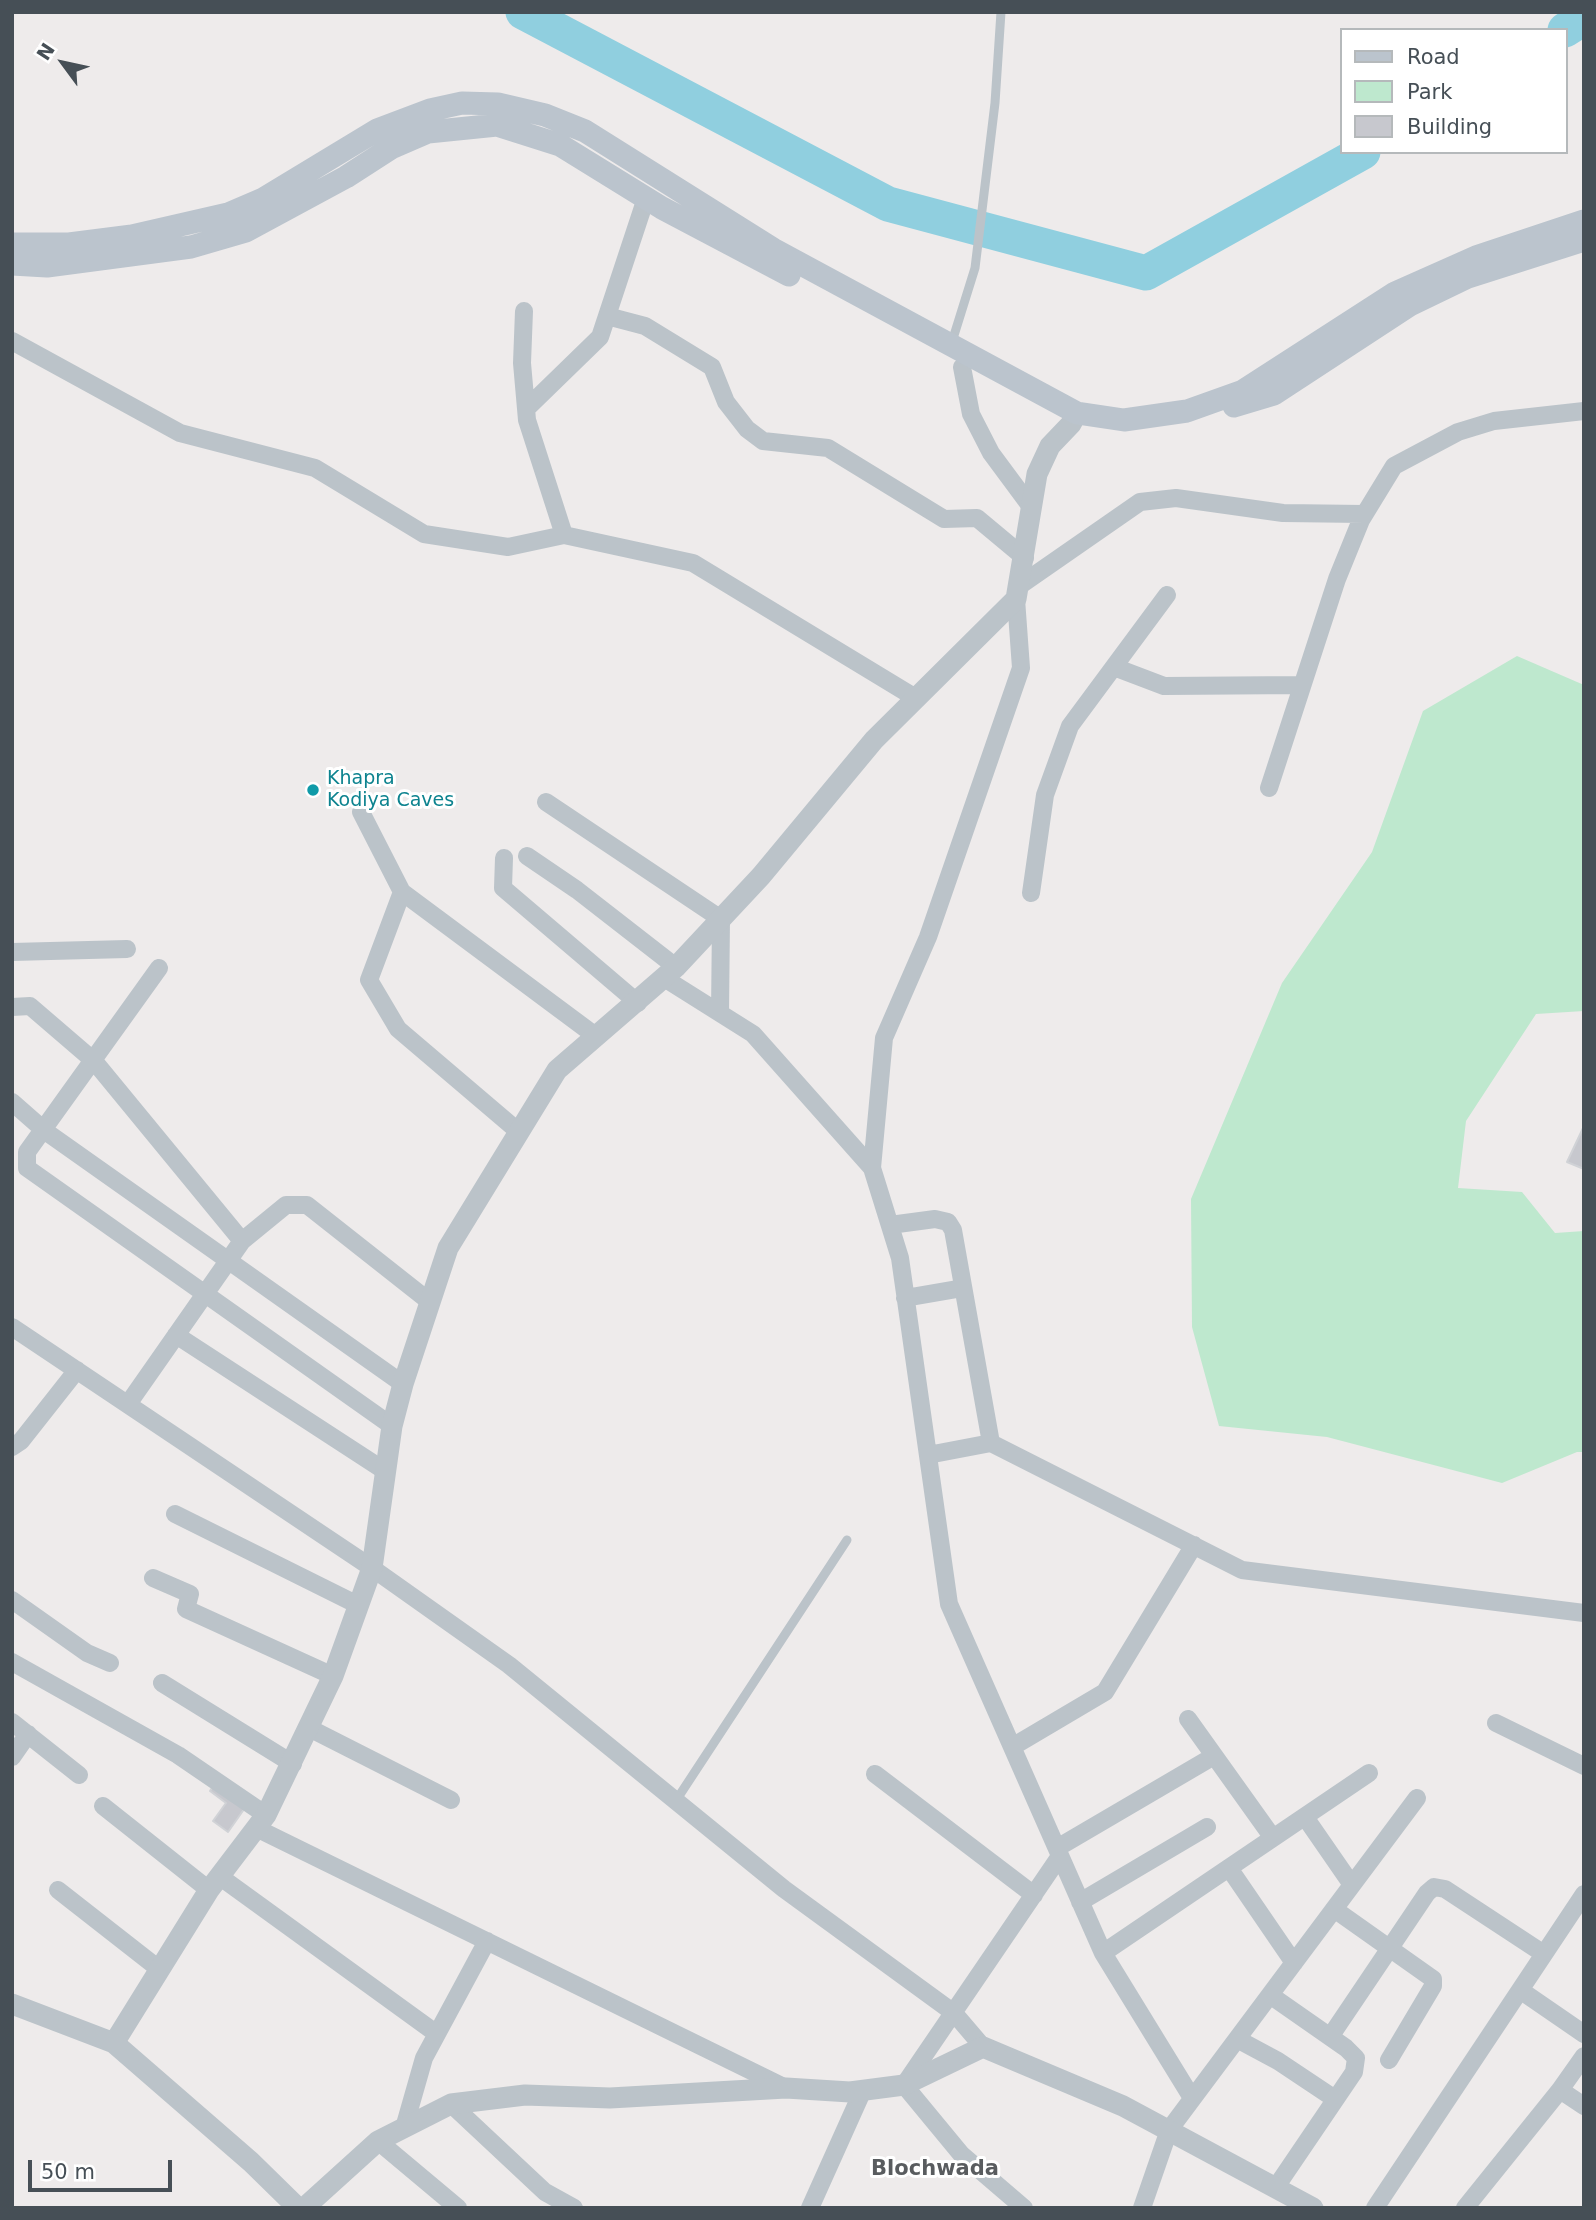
<!DOCTYPE html>
<html>
<head>
<meta charset="utf-8">
<style>
	body { margin:0 }
	#map { position:relative; width:1596px; height:2220px; overflow:hidden; background:#eeebeb; font-family:"DejaVu Sans",sans-serif }
	canvas { display:block }
	.frame { position:absolute; inset:0; border:14px solid #464f56; pointer-events:none }
	.legend { position:absolute; left:1340px; top:28px; width:228px; height:126px; box-sizing:border-box; background:#fff; border:2px solid #b5b9bb; margin:0; padding:9px 12px; list-style:none; font-size:21px; color:#464f56 }
	.legend li { display:flex; align-items:center; gap:14px; height:35px }
	.legend b { width:35px; border:2px solid #b5b9bb }
	.north { position:absolute; left:28px; top:28px; width:70px; height:70px; -webkit-text-stroke:5px #fff; paint-order:stroke; rotate:303deg; font-size:19px; font-weight:700; line-height:28px; text-align:center; color:#464f56 }
	.north::after { content:''; display:block; margin:auto; width:24px; height:32px; background:#464f56; clip-path:polygon(50% 0,100% 100%,50% 72%,0 100%) }
	.scale { position:absolute; left:28px; top:2160px; width:144px; height:32px; box-sizing:border-box; border:4px solid #464f56; border-top:0; padding-left:9px; font-size:21px; line-height:24px; white-space:nowrap; color:#464f56; -webkit-text-stroke:5px #fff; paint-order:stroke }
</style>
</head>
<body>
<div id="map">
<canvas width="1596" height="2220"></canvas>
<div class="frame"></div>
<ul class="legend">
<li><b style="height:9px;background:#bbc4cd"></b>Road</li>
<li><b style="height:19px;background:#bee8ce"></b>Park</li>
<li><b style="height:19px;background:#c7c8ce"></b>Building</li>
</ul>
<div class="north">N</div>
<div class="scale">50 m</div>
</div>
<script>
const context = document.querySelector('canvas').getContext('2d');
context.lineJoin = 'round';
function fill(path, color) {
  context.fillStyle = color;
  context.fill(path, 'evenodd');
}
function shape(rows) {
  const path = new Path2D();
  for (const r of rows) {
    path.moveTo(r[0], r[1]);
    for (let i = 2; i < r.length; i += 2) path.lineTo(r[i], r[i + 1]);
  }
  return path;
}
function trace(path, color, width, dash) {
  context.strokeStyle = color;
  context.lineWidth = width;
  context.lineCap = dash ? 'butt' : 'round';
  context.setLineDash(dash || []);
  context.stroke(path);
}
function write(font, color, halo, rows, align = 'center') {
  context.font = font + ' "DejaVu Sans",sans-serif';
  context.lineWidth = 6;
  context.setLineDash([]);
  context.textBaseline = 'middle';
  context.strokeStyle = halo;
  context.fillStyle = color;
  for (const [text, x, y, turn = 0] of rows) {
    context.save();
    context.translate(x, y);
    context.rotate((+turn || 0) * Math.PI / 180);
    context.textAlign = isNaN(turn) ? turn : align;
    if (halo) context.strokeText(text, 0, 0);
    context.fillText(text, 0, 0);
    context.restore();
  }
}
fill(shape([
	[1517,656,1584,685,1584,1011,1536,1014,1466,1121,1458,1188,1522,1192,1555,1233,1584,1231,1584,1452,1577,1452,1502,1483,1327,1437,1219,1426,1192,1327,1191,1199,1282,983,1372,852,1423,711]
]), '#bee8ce');
trace(shape([
	[523,12,888,204,1146,273,1363,152],
	[1565,30,1584,18]
]), '#90cfdf', 35);
const building = shape([
	[1584,1126,1584,1169,1567,1162,1584,1126],
	[215,1783,247,1805,228,1832,213,1821,226,1803,210,1791,215,1783]
]);
fill(building, '#c7c8ce');
trace(building, '#d0d2d6', 2);
trace(shape([
	[951,345,975,268,995,103,1001,12],
	[677,1799,847,1540]
]), '#bbc3c9', 9);
trace(shape([
	[524,311,522,363,527,420,564,535],
	[607,316,645,326,712,367,726,402,747,429,763,441,828,448,944,519,977,518,1025,558],
	[12,341,180,433,315,468,424,534,508,547,564,535,693,563,914,697],
	[962,367,971,414,991,453,1031,507],
	[526,409,600,337,646,198],
	[1019,586,1140,502,1176,498,1283,513,1364,514],
	[1114,667,1164,686,1302,685],
	[1269,788,1337,579,1361,520,1394,466,1458,432,1494,421,1584,411],
	[546,802,721,919,720,1013],
	[361,812,402,892,369,980,398,1029,519,1132],
	[527,856,577,890,676,967],
	[504,858,503,888,638,1003],
	[402,892,597,1037],
	[1031,893,1045,795,1070,726,1167,595],
	[12,952,127,949],
	[159,968,27,1152,27,1168,392,1426],
	[664,978,753,1034,872,1168,900,1258,949,1604,1103,1953,1192,2098],
	[12,1007,30,1006,94,1061,242,1241],
	[12,1102,45,1131,403,1384],
	[872,1168,884,1038,928,937,1021,668,1016,599],
	[890,1225,935,1219,948,1222,953,1230,991,1443],
	[905,1298,963,1288],
	[12,1327,372,1568,509,1665,784,1889,954,2013,983,2047],
	[176,1335,385,1471],
	[128,1404,242,1241,286,1205,307,1205,430,1302],
	[12,1447,21,1441,77,1370],
	[928,1455,991,1443,1242,1570,1584,1613],
	[175,1514,358,1605],
	[153,1578,190,1594,186,1609,333,1676],
	[12,1600,87,1653,110,1663],
	[12,1662,178,1755,266,1815],
	[162,1683,293,1764],
	[1188,1719,1273,1838],
	[12,1722,79,1775],
	[1496,1723,1584,1766],
	[309,1728,451,1800],
	[1012,1747,1105,1692,1194,1545],
	[12,1757,28,1734],
	[875,1774,1034,1895],
	[103,1806,209,1890],
	[1305,1817,1352,1885],
	[256,1828,786,2088],
	[1057,1848,1214,1756],
	[1229,1868,1294,1963],
	[219,1876,437,2034],
	[58,1890,159,1969],
	[1080,1902,1207,1827],
	[1334,1909,1433,1979,1433,1986,1389,2060],
	[1103,1953,1369,1773],
	[1520,1990,1584,2034],
	[1270,1995,1346,2048,1356,2058,1354,2072,1276,2187],
	[1330,2037,1427,1893,1434,1887,1445,1889,1544,1954],
	[1237,2039,1278,2061,1335,2099],
	[1560,2090,1584,2106],
	[451,2104,545,2192,574,2208],
	[404,2128,424,2058,487,1941],
	[378,2141,458,2208],
	[810,2208,863,2090],
	[1024,2208,961,2154,904,2085,1060,1856],
	[1142,2208,1169,2130,1417,1798],
	[1375,2208,1584,1894],
	[1465,2208,1560,2090,1584,2056]
]), '#bbc3c9', 18);
trace(shape([
	[12,2004,114,2043,251,2162,298,2208],
	[114,2043,209,1890,266,1815,333,1676,372,1568,392,1426,403,1384,448,1248,557,1070,676,967,761,876,874,740,1016,599,1037,474,1050,446,1071,424,1077,413],
	[304,2208,378,2141,451,2104,525,2095,610,2098,786,2088,850,2092,904,2085,983,2047,1123,2106,1313,2208]
]), '#bbc3c9', 21);
trace(shape([
	[12,244,69,244,132,236,228,214,263,199,377,130,430,110,462,103,498,104,545,115,585,131,773,249,1077,413,1124,420,1187,411,1243,391,1395,293,1476,257,1584,221],
	[12,264,47,266,191,247,246,231,346,177,391,148,428,132,497,125,560,145,662,208,789,275],
	[1234,406,1274,394,1410,305,1468,277,1584,240]
]), '#bbc4cd', 23);
for (const [x, y, r, color] of [
	[313,790,7,"#0f9aa8"]
]) {
  const dot = new Path2D();
  dot.arc(x, y, r, 0, 2 * Math.PI);
  context.fillStyle = color;
  context.fill(dot);
  trace(dot, '#fff', 2.5);
}
write('19px', '#0d838f', '#fff', [
	["Khapra",327,779],
	["Kodiya Caves",327,801]
], 'left');
write('bold 21px', '#595c5f', '#fff', [
	["Blochwada",935,2170]
]);
</script>
</body>
</html>
